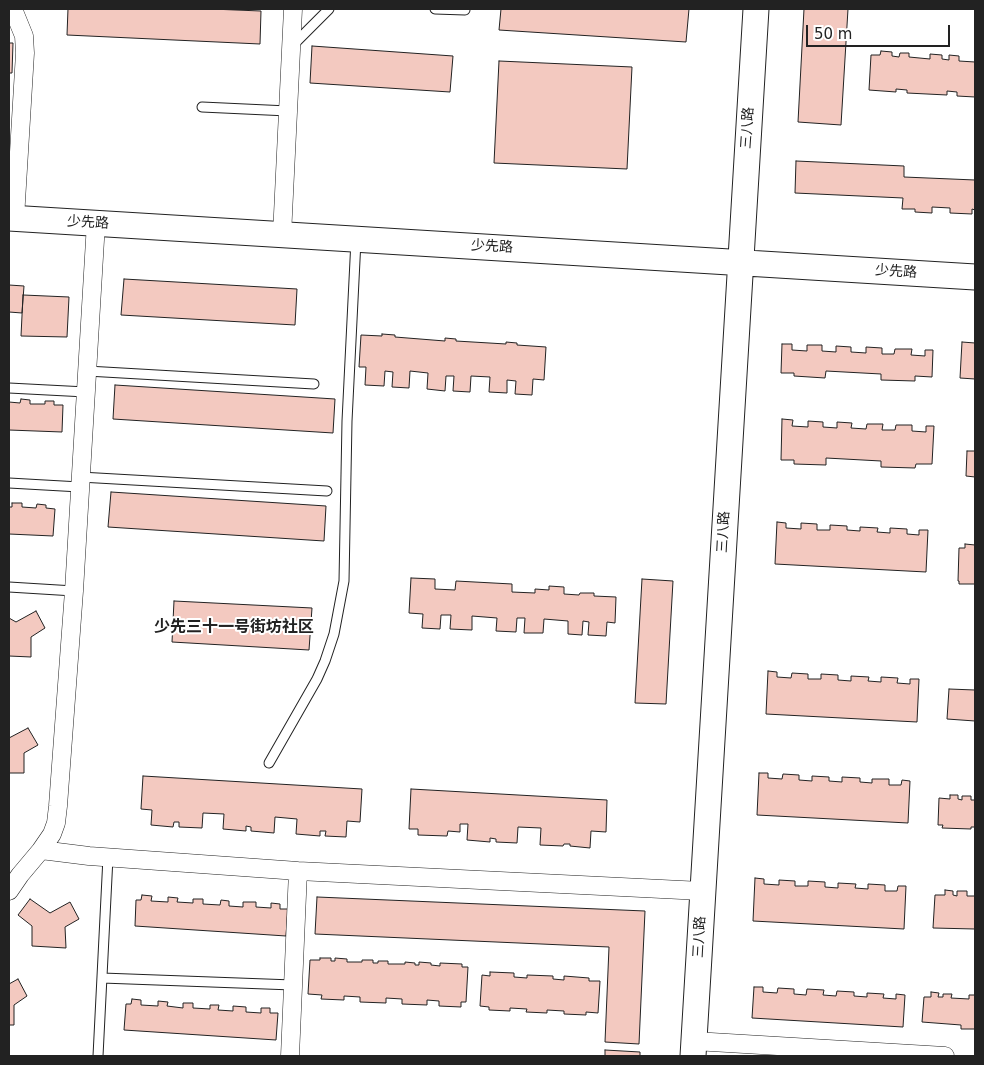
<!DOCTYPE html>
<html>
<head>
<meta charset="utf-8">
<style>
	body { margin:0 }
	#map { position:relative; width:984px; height:1065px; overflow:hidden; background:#fff; font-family:"DejaVu Sans",sans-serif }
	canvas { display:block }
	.frame { position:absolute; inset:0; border:10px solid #222; pointer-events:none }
	.scale { position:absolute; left:806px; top:25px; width:144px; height:22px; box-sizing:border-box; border:2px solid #222; border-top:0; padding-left:6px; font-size:15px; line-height:18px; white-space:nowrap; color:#222; -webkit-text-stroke:4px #fff; paint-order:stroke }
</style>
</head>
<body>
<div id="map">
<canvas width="984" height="1065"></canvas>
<div class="frame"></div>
<div class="scale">50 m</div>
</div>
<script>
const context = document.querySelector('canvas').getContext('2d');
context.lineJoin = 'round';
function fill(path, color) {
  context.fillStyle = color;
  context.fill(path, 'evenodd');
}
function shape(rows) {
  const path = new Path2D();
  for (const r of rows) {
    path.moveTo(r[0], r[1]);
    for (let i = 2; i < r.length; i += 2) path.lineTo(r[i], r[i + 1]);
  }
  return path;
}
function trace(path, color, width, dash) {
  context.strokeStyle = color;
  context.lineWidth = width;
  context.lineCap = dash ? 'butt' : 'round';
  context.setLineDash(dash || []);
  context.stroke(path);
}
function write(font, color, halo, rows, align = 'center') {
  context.font = font + ' "DejaVu Sans","Noto Sans SC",sans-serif';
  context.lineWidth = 4;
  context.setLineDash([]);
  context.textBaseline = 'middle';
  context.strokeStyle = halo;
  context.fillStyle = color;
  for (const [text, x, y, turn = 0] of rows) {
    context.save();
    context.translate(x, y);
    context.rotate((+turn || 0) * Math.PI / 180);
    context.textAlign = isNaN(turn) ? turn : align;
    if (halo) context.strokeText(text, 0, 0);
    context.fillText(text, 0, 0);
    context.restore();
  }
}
const building = shape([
	[68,9,211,9,261,11,260,44,67,35,68,9],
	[501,9,689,9,686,42,499,30,501,9],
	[804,9,848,9,841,125,798,122,804,9],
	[9,43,13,43,12,73,9,73,9,43],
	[312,46,453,56,450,92,310,83,312,46],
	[881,51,892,52,892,56,899,57,900,53,909,53,909,57,930,59,930,54,942,55,942,59,949,60,949,55,959,56,959,61,975,62,975,97,957,96,957,92,947,91,947,95,907,93,907,90,896,89,896,92,869,90,871,55,880,55,881,51],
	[499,61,632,67,627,169,494,163,499,61],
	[796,161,904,166,904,177,975,180,975,210,972,209,972,214,950,213,950,208,932,207,932,213,915,212,915,209,902,209,903,198,795,193,796,161],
	[124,279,297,289,295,325,121,315,124,279],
	[9,285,24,286,22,313,9,312,9,285],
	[23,295,69,297,67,337,21,336,23,295],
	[382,334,395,335,395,337,445,341,445,338,456,339,456,341,506,344,506,342,517,343,517,345,546,347,544,380,533,379,532,395,515,394,516,381,507,380,507,393,489,392,490,377,471,376,470,392,453,391,454,376,446,376,445,391,427,389,428,373,410,371,409,388,392,387,393,372,385,371,384,386,365,385,366,367,359,367,361,335,382,336,382,334],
	[962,342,975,343,975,379,960,378,962,342],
	[782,344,792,344,792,350,807,351,807,345,822,345,822,351,836,352,836,346,851,347,851,352,866,353,866,347,882,348,882,354,894,354,895,349,912,349,911,355,925,356,925,350,933,350,932,377,915,376,915,381,881,380,881,374,826,371,825,378,794,376,794,373,781,373,782,344],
	[115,385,335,399,333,433,113,419,115,385],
	[21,399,30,400,30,404,45,404,45,401,54,401,54,405,63,405,62,432,9,430,9,402,20,403,21,399],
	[782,419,793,420,792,426,808,427,808,421,823,422,823,427,837,428,837,422,852,423,851,428,866,429,867,424,883,424,882,430,895,430,896,425,912,425,912,431,926,432,926,426,934,426,932,464,916,464,915,468,881,467,881,461,826,458,826,465,794,464,794,460,781,460,782,419],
	[967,451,975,451,975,477,966,476,967,451],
	[111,492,326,506,324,541,108,527,111,492],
	[12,503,22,503,22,507,36,508,37,504,46,505,46,508,55,509,53,536,9,534,9,507,12,507,12,503],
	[777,522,786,523,786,528,801,529,801,523,817,524,817,530,830,530,830,525,847,526,847,530,860,531,860,527,878,528,877,532,890,533,890,528,907,529,907,534,919,535,919,530,928,530,926,572,775,564,777,522],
	[965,544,975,545,975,584,959,584,959,581,958,581,959,548,965,548,965,544],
	[411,578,435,579,435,589,455,590,456,581,512,584,512,592,535,593,535,589,549,590,549,586,564,587,564,594,579,595,580,593,594,593,594,596,616,597,615,623,607,622,606,636,588,635,589,622,583,621,582,635,568,634,568,621,544,619,543,633,524,633,525,618,517,618,516,632,496,631,497,618,472,616,472,630,450,629,451,615,441,615,440,629,422,628,423,614,409,613,411,578],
	[642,579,673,581,666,704,635,703,642,579],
	[174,601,312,608,309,650,172,642,174,601],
	[36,611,45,628,31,637,31,657,9,656,9,618,16,622,36,611],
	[768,671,777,672,777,677,791,678,792,673,808,674,808,679,821,679,821,674,838,675,838,680,851,681,851,676,869,677,868,681,881,682,881,677,898,678,897,683,910,684,910,679,919,679,917,722,766,714,768,671],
	[949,689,975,690,975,721,947,719,949,689],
	[28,728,38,745,24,753,24,773,9,773,9,738,28,728],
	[759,773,768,773,768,778,782,779,783,774,799,775,799,780,812,781,812,776,829,777,829,781,842,782,842,777,860,778,860,782,872,783,872,779,889,779,889,785,901,785,902,780,910,781,908,823,757,815,759,773],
	[143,776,362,789,360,822,347,821,346,837,325,836,326,831,320,831,320,836,296,834,297,819,275,817,274,833,251,831,251,827,246,826,246,831,223,829,224,814,203,813,202,828,179,827,179,822,174,822,173,827,151,825,152,810,141,809,143,776],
	[411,789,607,800,606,832,591,831,590,848,570,846,570,844,564,844,563,846,540,845,541,828,518,827,517,843,496,842,496,839,490,838,490,842,467,840,468,824,460,824,460,832,448,831,447,836,418,835,418,829,409,829,411,789],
	[950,795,958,795,958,799,962,800,962,796,971,796,971,800,975,800,975,827,971,827,971,829,942,828,943,825,938,825,939,798,950,799,950,795],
	[755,878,764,879,764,884,779,885,779,880,795,881,795,886,808,886,808,881,825,882,825,887,838,888,838,883,856,884,855,888,868,889,868,884,885,885,885,891,897,891,898,886,906,886,904,929,753,921,755,878],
	[945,890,953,891,953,895,957,896,957,891,967,891,967,896,975,896,975,929,933,928,935,895,945,895,945,890],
	[142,895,152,896,151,901,168,902,168,897,178,898,177,902,193,903,193,899,203,899,203,904,220,905,221,900,229,901,229,906,243,907,243,902,256,902,256,907,271,908,271,903,280,904,280,909,288,909,286,936,135,926,136,900,141,900,142,895],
	[317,897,645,911,639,1044,605,1042,609,947,315,934,317,897],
	[30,899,50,913,70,902,79,919,65,927,66,948,32,946,32,926,18,915,30,899],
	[320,958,331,958,331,961,335,961,335,958,347,959,347,962,362,962,362,960,373,960,373,963,378,963,378,961,388,961,388,964,405,964,405,962,415,963,415,965,419,965,419,962,431,963,431,965,440,966,440,963,462,964,462,967,468,967,466,1002,461,1002,461,1007,439,1006,439,1001,427,1000,427,1005,402,1004,402,999,386,998,386,1003,360,1002,360,997,344,996,344,1000,321,999,322,995,308,994,310,960,320,960,320,958],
	[490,972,514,973,514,977,527,978,527,975,553,976,553,979,564,980,564,976,589,978,589,981,600,981,598,1013,586,1012,586,1015,564,1014,564,1011,547,1010,547,1013,526,1012,527,1009,510,1008,510,1011,489,1010,489,1007,480,1006,482,975,490,976,490,972],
	[18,979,27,996,14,1005,14,1025,9,1025,9,984,18,979],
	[754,987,763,987,763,992,777,993,778,988,794,989,794,994,806,995,807,989,824,990,823,995,836,996,837,991,854,992,854,996,867,997,867,993,884,994,883,998,896,999,896,994,905,995,903,1027,752,1018,754,987],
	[931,992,939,993,938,997,943,997,943,994,952,994,951,998,969,999,969,995,975,995,975,1029,961,1029,961,1025,922,1022,924,997,931,997,931,992],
	[132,999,141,1000,141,1005,158,1006,158,1001,168,1002,167,1006,183,1008,183,1003,193,1003,193,1008,210,1009,210,1005,219,1005,218,1010,233,1011,233,1006,246,1007,246,1012,261,1013,261,1008,270,1008,270,1013,278,1013,276,1040,124,1030,126,1004,131,1004,132,999],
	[605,1050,640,1052,640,1056,605,1056,605,1050]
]);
fill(building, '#f3c9c0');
trace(building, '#222', 1);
const service = shape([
	[435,9,465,10],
	[292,46,329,9],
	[202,107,288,111],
	[87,371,314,384],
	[9,388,86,392],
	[80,477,327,491],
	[9,483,80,487],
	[9,587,74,591],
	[269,763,317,679,325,661,334,634,344,581,347,421,356,240],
	[102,978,293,985],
	[98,1056,108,857]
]);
const minor = shape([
	[13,9,24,36,25,53,15,218],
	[96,223,74,591,58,806,56,823,52,834,41,850,89,856,298,871,702,891],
	[282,235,293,9],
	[9,891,20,875,41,850],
	[694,1041,945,1056],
	[290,1056,298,871]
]);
const secondary = shape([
	[9,218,975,277],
	[693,1056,756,9]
]);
trace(service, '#222', 11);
trace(minor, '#222', 19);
trace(secondary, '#222', 27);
trace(service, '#fff', 9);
trace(minor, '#fff', 18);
trace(secondary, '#fff', 25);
write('14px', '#222', '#fff', [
	["三八路",748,128,-86],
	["少先路",88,223,3],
	["少先路",492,247,3],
	["少先路",896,272,4],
	["三八路",724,532,-87],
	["三八路",700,937,-87]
]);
write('bold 16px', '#222', '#fff', [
	["少先三十一号街坊社区",234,628]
]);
</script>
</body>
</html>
